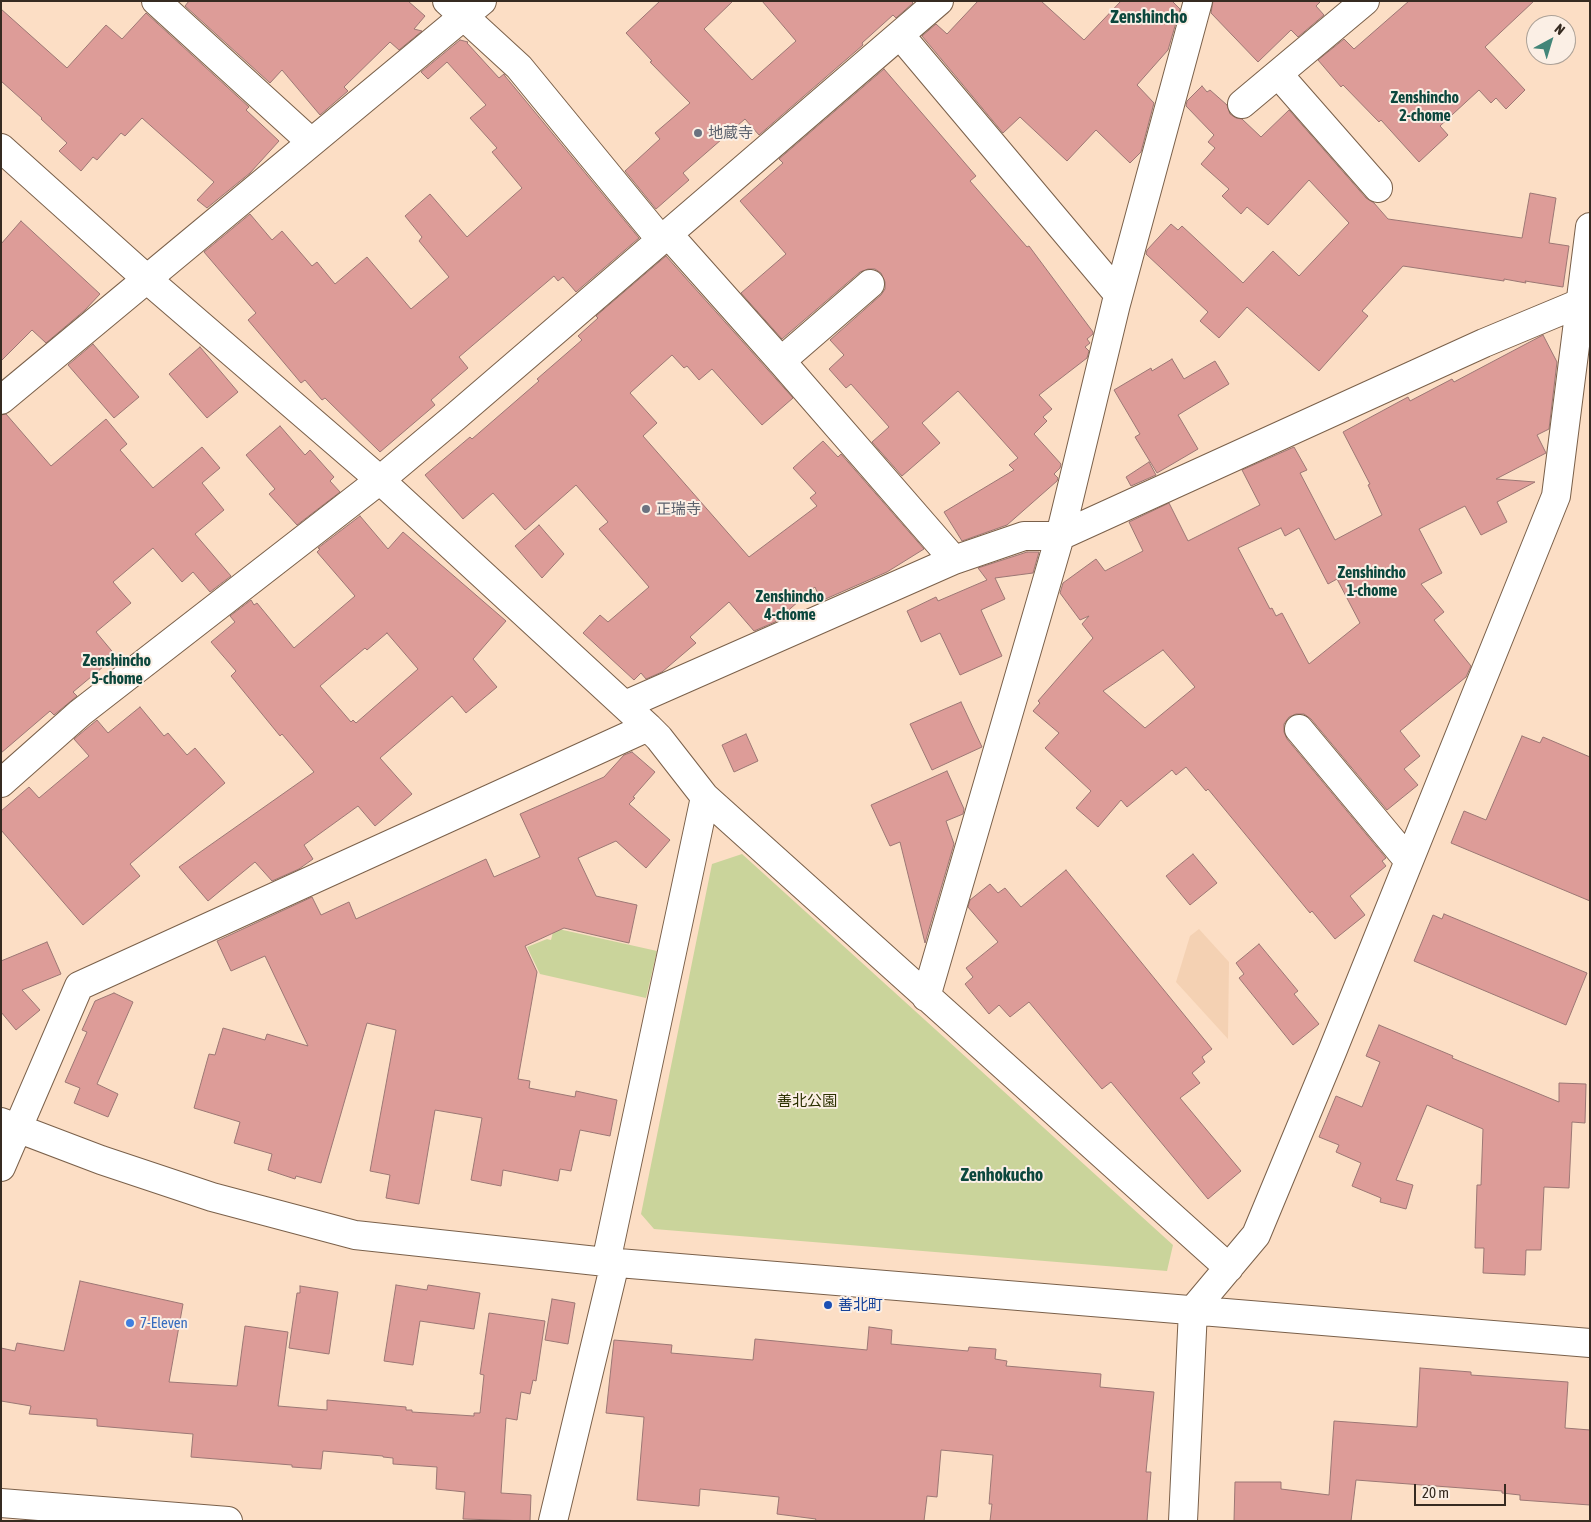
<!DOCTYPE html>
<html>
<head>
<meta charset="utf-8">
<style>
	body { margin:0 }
	#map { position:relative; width:1591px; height:1522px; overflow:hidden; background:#fcdec5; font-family:"Asap Condensed",sans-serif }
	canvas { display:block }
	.frame { position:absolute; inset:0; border:2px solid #362b21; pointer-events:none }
	.north { position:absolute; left:1526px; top:15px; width:50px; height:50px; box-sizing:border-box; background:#fbefe5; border:1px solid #aca197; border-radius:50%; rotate:39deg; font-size:14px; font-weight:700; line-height:20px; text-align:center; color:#362b21 }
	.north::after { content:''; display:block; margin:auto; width:18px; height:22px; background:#438679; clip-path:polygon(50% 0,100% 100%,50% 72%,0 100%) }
	.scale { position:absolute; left:1414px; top:1484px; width:92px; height:22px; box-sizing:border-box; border:2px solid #362b21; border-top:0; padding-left:6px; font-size:15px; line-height:18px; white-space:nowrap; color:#362b21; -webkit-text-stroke:4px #fbefe5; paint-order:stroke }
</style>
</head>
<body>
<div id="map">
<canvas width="1591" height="1522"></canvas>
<div class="frame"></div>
<div class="north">N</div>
<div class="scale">20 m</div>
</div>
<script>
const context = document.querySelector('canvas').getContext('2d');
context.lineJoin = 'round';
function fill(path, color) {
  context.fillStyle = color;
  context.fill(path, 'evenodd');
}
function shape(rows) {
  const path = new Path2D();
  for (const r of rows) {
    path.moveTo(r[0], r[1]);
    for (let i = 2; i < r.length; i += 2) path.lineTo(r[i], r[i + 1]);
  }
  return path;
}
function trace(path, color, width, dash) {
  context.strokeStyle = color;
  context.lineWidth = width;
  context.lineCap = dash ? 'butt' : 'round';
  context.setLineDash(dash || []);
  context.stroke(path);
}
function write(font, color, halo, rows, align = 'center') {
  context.font = font + ' "Asap Condensed","Noto Sans JP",sans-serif';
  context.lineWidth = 4;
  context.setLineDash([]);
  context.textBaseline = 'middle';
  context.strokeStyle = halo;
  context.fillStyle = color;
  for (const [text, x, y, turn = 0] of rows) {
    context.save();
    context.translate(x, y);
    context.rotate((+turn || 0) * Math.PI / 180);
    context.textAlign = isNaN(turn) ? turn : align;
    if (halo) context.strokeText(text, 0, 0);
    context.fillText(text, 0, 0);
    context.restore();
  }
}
fill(shape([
	[1199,929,1229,962,1228,1039,1176,982,1190,936]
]), '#f4d1b3');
fill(shape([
	[742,854,1173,1245,1167,1271,654,1229,641,1214,712,864],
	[554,928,657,951,646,998,540,974,527,947,547,939,551,940]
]), '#cad49b');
const building = shape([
	[189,1,408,1,425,16,414,29,422,31,399,50,390,42,344,87,348,91,320,115,282,70,270,83,185,6,189,1],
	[660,1,733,1,704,29,752,80,796,41,762,1,911,1,913,3,896,18,893,15,862,43,863,45,759,135,745,119,683,173,689,180,656,209,625,171,660,139,655,133,690,103,650,62,652,61,626,33,660,1],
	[978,1,1041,1,1084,40,1121,1,1172,1,1180,9,1168,50,1137,85,1154,103,1141,152,1130,163,1096,130,1067,161,1020,117,1003,133,922,36,936,24,947,34,978,1],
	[1213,1,1321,1,1316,6,1324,15,1298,37,1291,30,1258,62,1211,13,1213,1],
	[1409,1,1534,1,1485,47,1525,90,1506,109,1496,98,1491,103,1479,90,1440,126,1448,135,1419,162,1381,120,1379,122,1343,85,1341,87,1318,60,1344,39,1354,49,1409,1],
	[1,9,67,68,106,25,122,39,146,13,249,107,246,110,279,141,250,173,207,208,197,200,214,182,142,118,125,136,121,133,97,160,93,157,81,171,59,151,67,143,41,119,42,118,1,81,1,9],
	[460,40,468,42,467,43,499,78,504,74,505,76,639,238,576,292,563,277,558,281,554,276,459,357,468,368,431,400,435,405,380,452,325,398,322,400,305,380,301,383,248,320,256,313,204,252,250,214,272,240,282,231,312,266,317,262,335,284,367,257,411,309,449,277,419,241,422,237,405,216,430,194,467,237,522,188,492,152,497,148,470,118,486,105,447,62,428,79,421,72,460,40],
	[884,69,976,176,970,181,1027,247,1029,246,1093,332,1093,334,1087,339,1090,343,1085,347,1089,351,1087,358,1039,395,1052,409,1043,417,1047,421,1034,434,1061,464,1060,468,1054,474,1058,478,1057,481,1007,525,962,541,944,512,1014,470,1009,465,1018,458,958,391,922,423,940,443,902,476,872,442,889,427,851,384,846,388,829,369,844,355,830,340,881,295,885,289,885,282,881,273,875,269,868,269,860,272,782,339,741,293,786,254,740,201,783,163,779,159,884,69],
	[1202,86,1207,92,1210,90,1227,105,1230,114,1236,118,1242,119,1261,137,1289,110,1366,198,1374,203,1388,219,1522,238,1530,193,1556,198,1549,243,1569,246,1563,287,1525,281,1526,283,1504,279,1504,281,1403,266,1362,311,1368,316,1319,371,1247,307,1219,338,1200,321,1208,312,1146,254,1147,250,1171,224,1178,230,1182,226,1243,283,1273,251,1299,276,1349,223,1309,180,1268,225,1247,207,1241,214,1222,196,1229,189,1201,164,1215,148,1208,142,1214,135,1186,106,1187,101,1202,86],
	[21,221,100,294,85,310,46,343,32,330,1,361,1,244,21,221],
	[666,256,793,398,762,425,712,369,699,380,687,366,684,368,672,355,630,393,657,423,643,436,749,557,817,506,810,498,816,493,793,468,823,441,838,457,841,454,924,549,887,572,821,601,815,587,775,622,754,631,729,602,690,637,696,643,662,672,646,679,641,673,634,680,583,633,600,615,608,622,649,587,599,529,608,522,576,485,525,530,493,493,463,519,425,475,470,437,472,439,539,381,537,379,582,340,578,336,598,318,596,316,666,256],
	[1543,335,1557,362,1549,429,1537,435,1546,453,1496,479,1535,482,1497,502,1507,522,1481,535,1465,506,1419,529,1442,573,1421,584,1444,612,1434,620,1471,666,1466,677,1400,731,1420,756,1404,769,1418,785,1387,810,1311,719,1304,714,1296,714,1289,717,1284,724,1284,732,1287,739,1386,858,1382,861,1386,866,1350,896,1365,915,1335,939,1312,911,1310,913,1208,789,1206,791,1186,767,1176,775,1172,770,1127,807,1121,800,1098,827,1076,808,1091,791,1045,748,1059,733,1033,711,1040,703,1038,701,1093,638,1082,624,1089,616,1080,620,1060,593,1063,583,1096,559,1105,571,1143,551,1129,522,1169,503,1188,541,1260,505,1242,470,1294,447,1307,470,1300,473,1335,540,1382,515,1368,485,1370,484,1343,432,1408,397,1410,401,1452,379,1454,382,1543,335],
	[1281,528,1285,536,1299,528,1328,584,1337,579,1360,623,1309,664,1282,613,1276,616,1272,608,1270,609,1238,548,1281,528],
	[1163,650,1195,687,1145,728,1103,691,1163,650],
	[93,344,139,397,114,418,68,365,93,344],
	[200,347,238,392,207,418,169,374,200,347],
	[1172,359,1184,379,1215,361,1229,384,1178,415,1198,449,1157,473,1135,437,1140,434,1114,390,1151,368,1152,371,1172,359],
	[6,414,51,466,106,419,127,444,120,450,153,488,202,447,220,468,202,483,224,510,195,534,231,576,210,592,193,572,182,582,153,548,113,582,131,603,96,632,116,656,73,692,77,696,54,715,50,711,1,753,1,415,6,414],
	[280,426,305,455,310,450,334,477,330,481,340,492,297,525,269,494,275,489,246,455,280,426],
	[1149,462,1156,475,1131,486,1126,477,1149,462],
	[360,516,388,549,403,532,506,621,473,659,497,687,466,713,452,696,380,758,412,794,375,826,358,806,304,845,313,859,299,869,272,881,255,862,208,901,179,867,314,772,282,734,280,736,231,676,236,671,211,642,235,622,230,616,251,600,254,605,257,603,294,648,355,596,317,552,320,549,318,548,360,516],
	[387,633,418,669,356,723,353,720,351,722,320,686,365,648,367,650,387,633],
	[539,525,564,554,542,578,515,546,539,525],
	[1027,552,1039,552,1033,573,995,578,1005,599,981,610,1002,656,960,675,940,633,921,642,907,611,936,597,938,601,987,580,978,568,1027,552],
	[961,702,982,747,932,770,910,724,961,702],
	[140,707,164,736,168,733,187,755,195,748,225,783,130,864,140,876,83,925,1,830,1,811,29,787,39,798,89,756,74,739,97,720,108,733,140,707],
	[746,734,758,761,734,772,722,745,746,734],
	[1522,736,1540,743,1543,737,1590,757,1590,901,1451,843,1464,811,1486,820,1522,736],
	[632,752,655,772,633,797,635,798,629,804,670,840,646,868,616,841,578,858,596,896,637,905,629,943,564,928,525,946,537,972,518,1079,530,1081,529,1088,575,1097,576,1091,617,1100,610,1136,580,1130,571,1171,560,1169,558,1181,503,1170,501,1186,471,1180,482,1118,435,1110,419,1204,386,1198,390,1175,370,1171,396,1030,367,1023,321,1183,296,1176,295,1179,268,1170,272,1154,234,1143,240,1122,194,1108,209,1054,215,1055,223,1028,265,1040,267,1034,308,1046,265,956,231,971,217,941,312,897,321,915,349,902,356,919,486,859,494,877,540,857,520,814,604,777,624,755,632,752],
	[947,771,964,809,963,814,946,821,954,844,925,943,900,842,890,846,871,805,947,771],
	[1193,854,1217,883,1190,905,1166,876,1193,854],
	[1066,870,1212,1049,1202,1057,1205,1062,1192,1073,1200,1083,1180,1098,1241,1171,1208,1199,1111,1082,1102,1089,1029,1002,1010,1017,999,1005,989,1014,965,984,973,977,966,968,998,942,968,907,970,900,990,884,998,893,1005,888,1021,907,1066,870],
	[1444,914,1587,973,1566,1025,1414,961,1433,915,1442,919,1444,914],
	[47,942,61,974,22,990,40,1010,16,1030,1,1012,1,961,47,942],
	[1259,944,1298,991,1294,994,1319,1024,1293,1045,1239,978,1244,974,1236,963,1259,944],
	[114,993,133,1002,97,1084,118,1094,108,1117,74,1103,80,1088,65,1082,87,1032,82,1030,95,1001,114,993],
	[1379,1025,1453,1056,1452,1058,1559,1102,1559,1083,1586,1084,1585,1123,1572,1122,1569,1188,1544,1187,1541,1250,1526,1250,1525,1275,1483,1273,1484,1248,1475,1248,1477,1185,1481,1185,1483,1129,1427,1105,1396,1180,1413,1185,1406,1209,1380,1202,1381,1198,1352,1186,1361,1163,1336,1152,1339,1145,1319,1137,1336,1096,1362,1107,1380,1062,1366,1056,1379,1025],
	[80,1281,183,1304,169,1382,237,1386,245,1326,288,1332,278,1406,327,1410,327,1400,406,1407,406,1410,412,1410,412,1412,474,1416,474,1413,480,1413,484,1375,480,1374,489,1313,545,1321,536,1381,533,1380,530,1394,521,1392,517,1420,506,1418,501,1493,531,1495,530,1521,463,1519,465,1492,436,1489,437,1467,393,1464,393,1458,383,1457,383,1456,323,1451,321,1469,292,1467,292,1465,191,1457,193,1434,97,1426,97,1419,29,1414,31,1406,1,1401,1,1348,15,1351,17,1343,64,1351,80,1281],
	[396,1285,427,1290,428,1285,480,1293,474,1329,420,1321,413,1365,384,1361,396,1285],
	[300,1286,338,1292,329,1354,289,1348,297,1293,300,1293,300,1286],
	[552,1299,575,1303,568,1344,545,1340,552,1299],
	[869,1327,892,1330,891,1344,968,1351,969,1347,996,1349,995,1359,1007,1361,1006,1366,1101,1374,1100,1387,1154,1392,1146,1472,1151,1472,1147,1521,990,1521,992,1504,989,1504,993,1455,941,1450,937,1497,927,1496,924,1521,815,1521,816,1519,777,1514,779,1497,700,1489,699,1506,637,1500,644,1417,606,1413,614,1340,672,1345,671,1353,753,1360,755,1339,867,1350,869,1327],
	[1420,1368,1471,1372,1471,1375,1568,1382,1565,1428,1590,1430,1590,1505,1520,1500,1520,1495,1502,1493,1502,1491,1356,1480,1351,1521,1234,1521,1235,1482,1281,1482,1281,1489,1329,1495,1334,1421,1417,1427,1420,1368]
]);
fill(building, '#dd9c98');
trace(building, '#9c7774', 1);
const minor = shape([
	[156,1,311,142],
	[447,1,519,67,661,240],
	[900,35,1118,294],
	[1278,74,1378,188],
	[1242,104,1365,1],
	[1,148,148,280,380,480,648,727,659,738,705,797,1229,1268],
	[668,234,781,361,954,560],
	[781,361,870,284],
	[1,400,482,1],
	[625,705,954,560,1024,536,1060,536,1484,343,1580,303],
	[1299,729,1408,860],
	[1,783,80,713,380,480,455,417,939,1],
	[926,997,1060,536,1116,304,1198,1],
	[1,1122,101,1160,212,1197,355,1235,606,1262,1590,1343],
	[1,1167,79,986,648,727],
	[606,1262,705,797],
	[1,1503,228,1521],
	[553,1521,615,1263],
	[1183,1521,1193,1310,1256,1235,1332,1052,1556,496,1590,227]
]);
trace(minor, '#7a604a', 30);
trace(minor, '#fff', 28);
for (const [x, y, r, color] of [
	[698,133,5,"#6b7280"],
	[646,509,5,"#6b7280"],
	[828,1305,5,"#1a4fb4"],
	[130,1323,5,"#3f7fe0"]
]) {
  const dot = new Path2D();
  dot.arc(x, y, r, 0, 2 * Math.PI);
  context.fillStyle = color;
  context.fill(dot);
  trace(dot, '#fbefe5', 2);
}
write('15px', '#5b616d', '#fbefe5', [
	["地蔵寺",708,133],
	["正瑞寺",656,509]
], 'left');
write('15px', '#2c3102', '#fbefe5', [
	["善北公園",807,1101]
]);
write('15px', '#164399', '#fbefe5', [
	["善北町",838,1305]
], 'left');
write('15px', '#366cbe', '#fbefe5', [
	["7-Eleven",140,1323]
], 'left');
write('bold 16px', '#0c473d', '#fbefe5', [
	["Zenshincho",1425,98],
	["2-chome",1425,116],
	["Zenshincho",1372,573],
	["1-chome",1372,591],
	["Zenshincho",790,597],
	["4-chome",790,615],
	["Zenshincho",117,661],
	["5-chome",117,679]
]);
write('bold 18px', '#0c473d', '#fbefe5', [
	["Zenshincho",1149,17],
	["Zenhokucho",1002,1175]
]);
</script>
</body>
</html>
